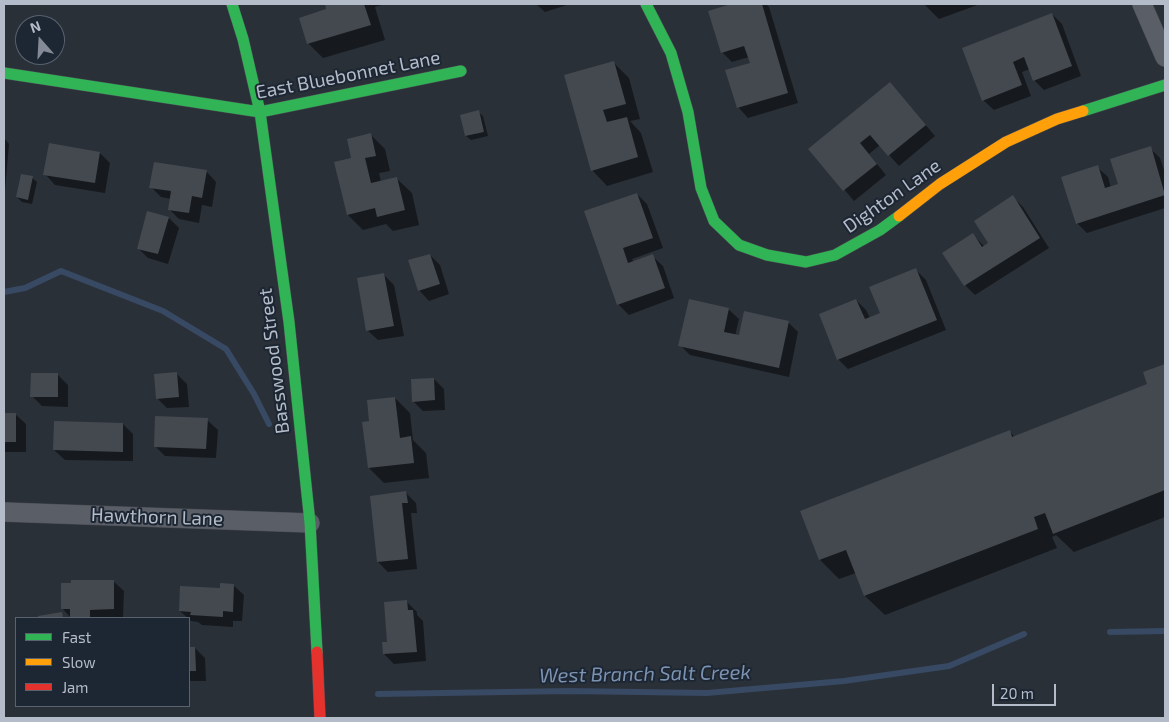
<!DOCTYPE html>
<html>
<head>
<meta charset="utf-8">
<style>
	body { margin:0 }
	#map { position:relative; width:1169px; height:722px; overflow:hidden; background:#2a3038; font-family:"Exo 2",sans-serif }
	canvas { display:block }
	.frame { position:absolute; inset:0; border:5px solid #b4bcc9; pointer-events:none }
	.legend { position:absolute; left:15px; top:617px; width:175px; height:90px; box-sizing:border-box; background:#1d2633; border:1px solid #59626f; margin:0; padding:6px 9px; list-style:none; font-size:15px; color:#b4bcc9 }
	.legend li { display:flex; align-items:center; gap:10px; height:25px }
	.legend b { width:25px; border:1px solid #59626f }
	.north { position:absolute; left:15px; top:15px; width:50px; height:50px; box-sizing:border-box; background:#1d2633; border:1px solid #59626f; border-radius:50%; rotate:341deg; font-size:14px; font-weight:700; line-height:20px; text-align:center; color:#b4bcc9 }
	.north::after { content:''; display:block; margin:auto; width:18px; height:22px; background:#848b96; clip-path:polygon(50% 0,100% 100%,50% 72%,0 100%) }
	.scale { position:absolute; left:992px; top:684px; width:64px; height:22px; box-sizing:border-box; border:2px solid #b4bcc9; border-top:0; padding-left:6px; font-size:15px; line-height:18px; white-space:nowrap; color:#b4bcc9; -webkit-text-stroke:4px #1d2633; paint-order:stroke }
</style>
</head>
<body>
<div id="map">
<canvas width="1169" height="722"></canvas>
<div class="frame"></div>
<ul class="legend">
<li><b style="height:6px;background:#30b455"></b>Fast</li>
<li><b style="height:6px;background:#ff9f0a"></b>Slow</li>
<li><b style="height:6px;background:#e5322d"></b>Jam</li>
</ul>
<div class="north">N</div>
<div class="scale">20 m</div>
</div>
<script>
const context = document.querySelector('canvas').getContext('2d');
context.lineJoin = 'round';
function fill(path, color) {
  context.fillStyle = color;
  context.fill(path, 'evenodd');
}
function shape(rows) {
  const path = new Path2D();
  for (const r of rows) {
    path.moveTo(r[0], r[1]);
    for (let i = 2; i < r.length; i += 2) path.lineTo(r[i], r[i + 1]);
  }
  return path;
}
function trace(path, color, width, dash) {
  context.strokeStyle = color;
  context.lineWidth = width;
  context.lineCap = dash ? 'butt' : 'round';
  context.setLineDash(dash || []);
  context.stroke(path);
}
function write(font, color, halo, rows, align = 'center') {
  context.font = font + ' "Exo 2",sans-serif';
  context.lineWidth = 4;
  context.setLineDash([]);
  context.textBaseline = 'middle';
  context.strokeStyle = halo;
  context.fillStyle = color;
  for (const [text, x, y, turn = 0] of rows) {
    context.save();
    context.translate(x, y);
    context.rotate((+turn || 0) * Math.PI / 180);
    context.textAlign = isNaN(turn) ? turn : align;
    if (halo) context.strokeText(text, 0, 0);
    context.fillText(text, 0, 0);
    context.restore();
  }
}
fill(shape([
	[326,4,385,4,375,7,385,40,323,58,308,43,328,10],
	[536,4,570,4,545,12],
	[736,4,766,4,769,7,798,103,748,118,738,107,751,63,749,57,732,62,722,52,710,12],
	[924,4,980,4,939,19],
	[1052,14,1062,24,1081,76,1044,90,1034,80,1030,69,1022,72,1031,96,994,110,983,100,963,48],
	[614,63,629,78,640,119,630,121,641,133,653,172,607,186,592,170,566,76],
	[890,83,935,136,899,166,880,145,869,154,886,175,854,201,810,149],
	[478,112,483,116,488,136,471,140,466,136],
	[370,134,385,149,390,171,379,173,381,182,396,178,412,193,419,225,393,231,386,224,363,230,348,215,353,159],
	[4,138,9,144,5,190,4,190],
	[50,145,100,153,110,163,105,193,55,185,45,174],
	[1150,148,1160,158,1165,173,1165,208,1087,233,1077,223,1097,167,1108,177,1111,188,1119,185],
	[206,171,216,182,212,207,202,205,199,223,179,219,169,209,171,199,161,197,151,187],
	[32,178,37,182,32,204,22,202,17,197],
	[637,194,647,204,663,248,632,259,634,263,652,256,663,266,674,298,629,315,618,304,585,212],
	[1013,197,1023,207,1049,248,975,295,965,285,973,235,985,247,990,244],
	[169,218,179,228,168,264,148,258,138,248],
	[430,255,440,265,449,294,429,301,419,290],
	[915,269,926,280,946,330,848,369,838,359,856,300,866,310,870,318,881,314],
	[384,275,394,285,404,336,378,340,367,330],
	[728,309,739,319,735,336,740,337,788,322,798,332,789,377,690,355,680,345],
	[1165,365,1165,517,1074,552,1056,535,1052,537,1057,548,885,615,865,596,856,573,839,579,820,560,1009,431,1015,437,1149,385,1144,373],
	[177,374,187,384,189,407,167,408,157,398],
	[58,375,68,385,68,407,42,406,32,396],
	[434,379,444,389,445,410,423,411,413,401],
	[395,398,410,413,413,440,426,453,429,478,384,483,369,468,371,422],
	[4,414,15,414,26,424,26,452,4,452],
	[207,420,218,430,216,458,165,456,155,446],
	[123,424,133,434,133,461,65,460,54,450],
	[406,493,416,503,417,513,411,513,417,569,388,572,378,562,371,497],
	[113,581,124,591,123,618,71,618,62,608,73,584],
	[233,585,244,595,242,621,233,621,233,627,202,625,198,622,191,621,180,611,221,589],
	[406,601,417,612,417,615,423,621,426,661,394,664,384,654],
	[195,648,205,658,206,681,189,681,189,649]
]), '#0007');
trace(shape([
	[4,292,25,288,61,271,163,311,226,349,254,394,269,424],
	[1110,632,1165,631],
	[378,694,570,691,707,693,844,681,949,666,1024,634]
]), '#384963', 6);
fill(shape([
	[325,4,364,4,371,25,307,44,299,18,326,9],
	[731,4,762,4,788,93,737,108,725,70,750,63,744,46,721,53,708,11],
	[1052,13,1072,66,1033,81,1024,57,1013,62,1022,85,982,101,962,48],
	[614,61,626,104,603,110,607,122,627,117,638,157,591,171,564,75],
	[890,82,926,125,888,156,870,135,860,143,877,164,843,191,808,149],
	[479,110,484,132,465,136,460,115],
	[371,133,376,156,365,158,371,183,397,177,405,210,377,217,375,208,347,215,334,162,351,158,347,139],
	[49,143,100,152,95,183,43,175],
	[1151,146,1165,195,1076,224,1061,177,1098,165,1105,188,1118,184,1110,159],
	[154,162,207,170,202,198,192,196,189,213,168,210,171,191,149,188],
	[21,174,33,176,28,200,16,197],
	[637,193,653,238,623,248,628,263,653,254,665,288,617,305,584,211],
	[1013,195,1040,238,964,286,942,253,973,233,982,247,988,243,974,221],
	[147,211,169,217,158,254,137,249],
	[430,254,440,284,418,291,408,260],
	[916,268,937,320,837,360,819,314,856,299,865,319,880,313,869,287],
	[384,273,394,326,366,331,357,278],
	[689,299,729,308,724,332,739,335,744,311,789,321,779,368,678,346],
	[1165,364,1165,490,1053,534,1045,513,1034,517,1038,529,864,596,846,550,819,560,800,511,1010,430,1012,437,1147,384,1143,372],
	[177,372,179,397,156,399,154,374],
	[31,373,58,373,58,397,30,397],
	[434,378,435,400,412,402,411,379],
	[395,397,400,438,411,436,414,463,368,468,362,422,369,421,367,400],
	[4,413,16,413,16,442,4,442],
	[155,416,208,418,206,449,154,447],
	[54,421,123,423,123,452,53,450],
	[406,491,408,503,402,503,408,559,377,562,370,496],
	[71,580,114,580,114,609,90,610,90,618,70,618,70,609,61,609,61,583,71,583],
	[220,583,234,584,233,612,223,611,223,617,190,615,191,612,179,611,180,586,220,588],
	[407,600,408,610,413,610,417,652,383,654,382,642,387,642,384,602],
	[62,612,63,618,38,618,38,616],
	[189,647,195,647,196,671,189,671]
]), '#444950');
const street = shape([
	[1142,4,1165,57],
	[4,512,310,523]
]);
const fast = shape([
	[232,4,243,39,260,112,289,322,310,523,317,652],
	[646,4,671,53,688,112,701,188,714,221,739,245,767,255,806,262,835,255,880,230,899,216],
	[4,73,260,112,461,71],
	[1083,111,1165,85]
]);
const slow = shape([
	[899,216,940,184,1006,142,1057,119,1083,111]
]);
const jam = shape([
	[317,652,320,718]
]);
trace(street, '#484c53', 20);
trace(fast, '#484c53', 12);
trace(slow, '#484c53', 12);
trace(jam, '#484c53', 12);
trace(street, '#5a5e66', 19);
trace(fast, '#30b455', 11);
trace(slow, '#ff9f0a', 11);
trace(jam, '#e5322d', 11);
write('19px', '#b4bcc9', '#1d2633', [
	["East Bluebonnet Lane",348,75,-11],
	["Dighton Lane",892,196,-35],
	["Basswood Street",274,361,-97],
	["Hawthorn Lane",157,517,2]
]);
write('italic 20px', '#7c92b1', '#1d2633', [
	["West Branch Salt Creek",645,674,-1]
]);
</script>
</body>
</html>
